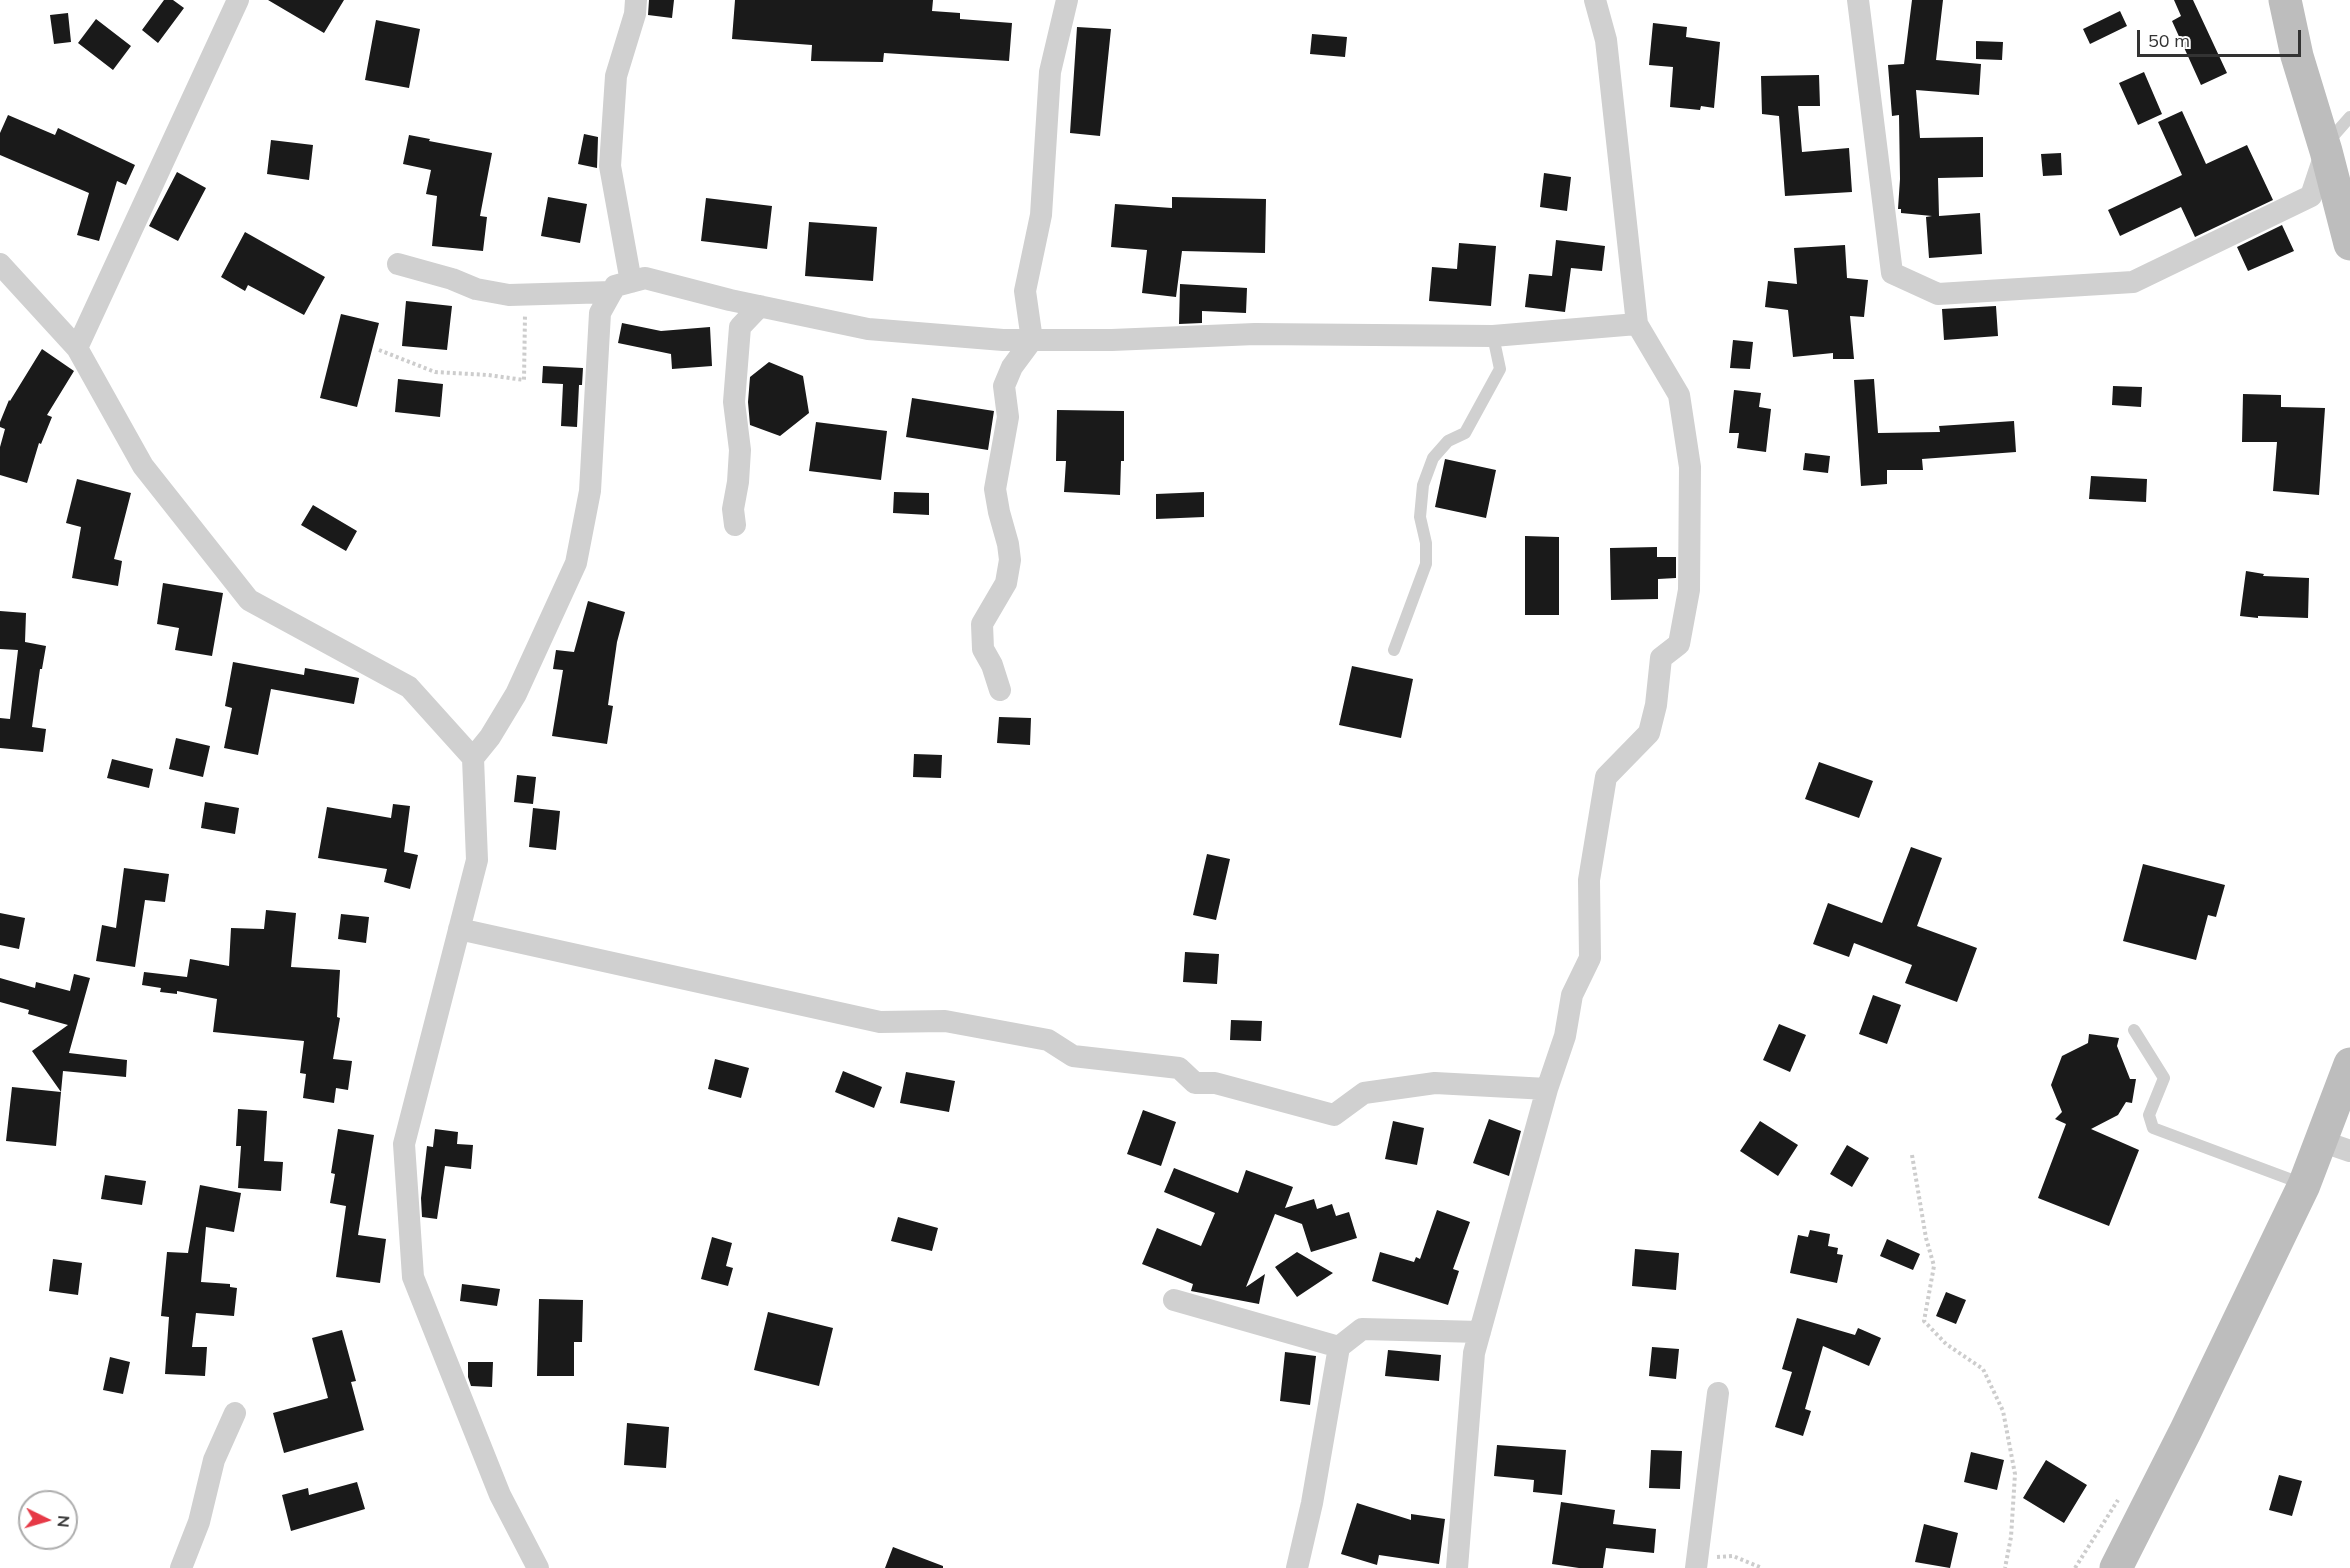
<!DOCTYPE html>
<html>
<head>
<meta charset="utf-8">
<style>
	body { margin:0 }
	#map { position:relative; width:2350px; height:1568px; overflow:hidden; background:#fff; font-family:Mulish,sans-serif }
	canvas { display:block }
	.north { position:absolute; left:18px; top:1490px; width:60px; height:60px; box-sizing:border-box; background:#fff; border:2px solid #adadad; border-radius:50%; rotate:95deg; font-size:16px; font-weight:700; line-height:24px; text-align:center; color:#333 }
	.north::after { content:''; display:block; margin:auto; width:21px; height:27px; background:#e63946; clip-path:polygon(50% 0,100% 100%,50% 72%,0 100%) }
	.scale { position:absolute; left:2137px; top:30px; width:164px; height:27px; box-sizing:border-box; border:3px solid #333; border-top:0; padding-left:8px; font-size:18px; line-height:21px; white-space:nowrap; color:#333; -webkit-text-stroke:4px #fff; paint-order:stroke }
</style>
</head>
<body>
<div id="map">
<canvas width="2350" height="1568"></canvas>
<div class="north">N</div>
<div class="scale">50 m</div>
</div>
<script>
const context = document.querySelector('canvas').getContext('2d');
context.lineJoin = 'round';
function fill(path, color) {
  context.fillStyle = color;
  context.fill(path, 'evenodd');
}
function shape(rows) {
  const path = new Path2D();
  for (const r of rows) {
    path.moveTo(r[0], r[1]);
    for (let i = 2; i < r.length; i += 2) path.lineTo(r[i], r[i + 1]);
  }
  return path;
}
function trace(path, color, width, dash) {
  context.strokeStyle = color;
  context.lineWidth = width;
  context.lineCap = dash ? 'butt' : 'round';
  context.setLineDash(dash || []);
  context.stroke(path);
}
fill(shape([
	[164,0,173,0,184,8,158,43,142,30],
	[268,0,344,0,324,33],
	[649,0,674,0,672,18,648,15],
	[735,0,933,0,932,11,960,13,960,19,1012,23,1009,61,884,53,883,62,811,61,812,45,732,39],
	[1912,0,1943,0,1936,60,1981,64,1979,95,1916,90,1920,138,1983,137,1983,177,1938,178,1939,216,1980,213,1982,254,1929,258,1926,217,1932,216,1901,213,1901,209,1898,209,1900,179,1899,115,1892,116,1888,65,1904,64],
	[2174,0,2193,0,2227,73,2201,85,2172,21,2181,16],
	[2120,11,2127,26,2090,44,2083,29],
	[68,13,71,42,54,44,50,15],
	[96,19,131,46,113,70,78,43],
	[376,20,420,29,409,88,365,80],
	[1653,23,1687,27,1686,37,1720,42,1714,108,1701,106,1700,110,1670,107,1673,67,1649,65],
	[1077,27,1111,29,1100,136,1070,133],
	[1312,34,1347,37,1345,57,1310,54],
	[1976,41,2003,42,2002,60,1976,59],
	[2144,72,2162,114,2138,125,2119,83],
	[1819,75,1820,106,1798,106,1802,152,1849,148,1852,192,1785,196,1779,116,1762,114,1761,76],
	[2182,111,2206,164,2247,145,2273,200,2195,237,2181,207,2120,236,2108,210,2182,175,2158,122],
	[8,115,55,135,58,128,135,165,126,185,117,181,99,241,77,235,89,193,0,155,0,133],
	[584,134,598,137,597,168,578,164],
	[409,135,430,139,429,141,492,153,480,216,487,217,483,251,432,246,437,196,426,194,431,170,403,164],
	[271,140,313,145,309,180,267,174],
	[2061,153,2062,175,2043,176,2041,154],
	[177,172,206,188,178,241,149,226],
	[1544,173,1571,177,1567,211,1540,207],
	[548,197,587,204,580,243,541,236],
	[1172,197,1266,199,1265,253,1182,251,1176,297,1142,293,1147,250,1111,247,1115,204,1172,208],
	[706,198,772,206,767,249,701,241],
	[809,222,877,227,873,281,805,276],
	[2282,225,2294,251,2248,271,2237,247],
	[245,232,325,277,304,315,248,285,245,291,221,277],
	[1556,240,1605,246,1602,271,1571,268,1565,312,1525,307,1529,274,1552,276],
	[1459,243,1496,246,1491,306,1429,301,1432,267,1457,269],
	[1845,245,1847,278,1868,280,1864,317,1850,316,1854,359,1833,359,1833,353,1793,357,1788,310,1765,307,1768,281,1797,284,1794,248],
	[1180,284,1247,288,1246,313,1202,311,1202,323,1179,324],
	[406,301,452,306,447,350,402,346],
	[1996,306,1998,336,1944,340,1942,309],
	[341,314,379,323,357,407,320,398],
	[622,323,661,331,710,327,712,366,672,369,671,354,618,343],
	[1733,340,1753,342,1750,369,1730,368],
	[42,349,74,371,47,415,52,417,41,444,39,443,27,483,0,475,0,447,5,429,0,427,0,422,9,400,10,401],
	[769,362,803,376,809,413,780,436,750,425,748,402,750,377],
	[543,366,583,368,582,385,579,385,577,427,561,426,563,384,542,383],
	[398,379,443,384,440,417,395,412],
	[1874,379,1878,433,1940,432,1939,426,2014,421,2016,452,1922,459,1923,470,1887,470,1887,484,1861,486,1854,380],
	[2113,386,2142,387,2141,407,2112,405],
	[1734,390,1761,393,1759,407,1771,409,1766,452,1737,448,1739,433,1729,433],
	[2243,394,2281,395,2281,407,2325,408,2319,495,2273,491,2277,442,2242,442],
	[912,398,994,411,988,450,906,437],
	[1057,410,1124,411,1124,461,1121,461,1120,495,1064,492,1066,461,1056,461],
	[816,422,887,431,881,480,809,471],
	[1805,453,1830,456,1828,473,1803,470],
	[1445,459,1496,470,1486,518,1435,507],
	[2091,476,2147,479,2146,502,2089,499],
	[77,479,131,493,114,559,122,561,118,586,72,578,81,527,66,523],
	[894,492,929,493,929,515,893,513],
	[1204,492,1204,517,1156,519,1156,494],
	[313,505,357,531,346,551,301,525],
	[1525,536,1559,537,1559,615,1525,615],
	[1657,547,1657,557,1676,557,1676,578,1658,579,1658,599,1611,600,1610,548],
	[2246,571,2264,574,2263,576,2309,578,2308,618,2258,616,2258,618,2240,616],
	[163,583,223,593,212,656,175,650,179,628,157,624],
	[588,601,625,612,617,642,608,705,613,706,607,744,552,736,563,670,553,669,556,650,574,652],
	[0,611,26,613,25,642,46,646,42,669,40,669,32,727,46,729,43,752,0,748,0,718,10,719,18,650,0,649],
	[233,662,304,675,305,668,359,678,354,704,271,689,258,755,224,748,232,708,225,706],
	[1352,666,1413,679,1401,738,1339,725],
	[999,717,1031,718,1030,745,997,743],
	[176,738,210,746,203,777,169,769],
	[914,754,942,755,941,778,913,777],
	[112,759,153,769,149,788,107,778],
	[1819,762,1873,781,1859,818,1805,799],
	[517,775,536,777,533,804,514,802],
	[205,802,239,808,235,834,201,828],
	[393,804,410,806,404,852,418,855,410,889,384,882,387,869,318,858,327,807,391,818],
	[533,808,560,811,556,850,529,847],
	[1911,847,1942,858,1917,926,1977,948,1957,1002,1905,983,1912,965,1854,943,1849,957,1813,944,1828,903,1882,923],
	[1207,854,1230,859,1216,920,1193,915],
	[2143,864,2225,885,2216,917,2208,915,2196,960,2123,941],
	[124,868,169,874,165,902,145,900,135,967,96,961,102,925,116,928],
	[266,910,296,913,291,967,340,970,337,1017,340,1018,333,1059,352,1061,348,1090,336,1088,334,1103,303,1098,306,1074,300,1073,304,1041,213,1032,217,999,177,991,177,994,160,992,161,988,142,985,144,972,187,977,190,959,229,966,231,928,264,929],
	[0,913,25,918,19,949,0,945],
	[341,914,369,917,366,943,338,939],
	[1185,952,1219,954,1217,984,1183,982],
	[74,974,90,978,69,1053,127,1060,126,1077,63,1071,61,1092,32,1051,68,1025,28,1014,29,1010,0,1002,0,978,35,988,36,982,70,991],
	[1873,995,1901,1005,1887,1044,1859,1034],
	[1231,1020,1262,1021,1261,1041,1230,1040],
	[1779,1024,1806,1035,1790,1072,1763,1060],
	[2089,1034,2119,1038,2117,1046,2130,1079,2136,1079,2132,1103,2126,1102,2118,1115,2091,1129,2139,1150,2109,1226,2038,1198,2066,1124,2055,1119,2062,1112,2051,1085,2062,1056,2088,1043],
	[715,1059,749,1068,741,1098,708,1089],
	[843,1071,882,1087,874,1108,835,1092],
	[906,1072,955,1081,949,1112,900,1103],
	[12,1087,61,1092,56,1146,6,1141],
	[238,1109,267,1111,264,1161,283,1162,281,1191,238,1188,241,1146,236,1146],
	[1143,1110,1176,1122,1161,1166,1127,1154],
	[1489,1119,1521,1131,1509,1176,1473,1163],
	[1393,1121,1424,1128,1417,1165,1385,1159],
	[1760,1121,1798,1145,1778,1176,1740,1151],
	[338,1129,374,1135,358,1235,386,1239,380,1283,336,1277,346,1206,330,1203,335,1174,331,1173],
	[435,1129,458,1132,457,1144,473,1145,471,1169,445,1166,437,1219,422,1217,421,1198,427,1146,433,1147],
	[1847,1145,1869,1158,1852,1187,1830,1174],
	[1174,1168,1238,1193,1246,1170,1293,1187,1285,1208,1314,1199,1317,1209,1332,1204,1336,1216,1349,1212,1357,1238,1311,1252,1302,1224,1275,1214,1246,1287,1265,1274,1259,1304,1191,1291,1193,1284,1142,1264,1157,1228,1201,1246,1215,1213,1164,1192],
	[105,1175,146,1181,142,1205,101,1199],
	[200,1185,241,1193,234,1232,206,1227,201,1282,230,1284,230,1287,237,1288,234,1316,196,1313,192,1347,207,1347,205,1376,165,1374,169,1317,161,1316,167,1252,188,1253],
	[1437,1210,1470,1222,1453,1269,1459,1271,1448,1305,1372,1281,1380,1252,1414,1262,1416,1257,1420,1259],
	[898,1217,938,1228,932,1251,891,1241],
	[1810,1230,1830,1234,1828,1246,1838,1248,1837,1254,1843,1255,1837,1283,1790,1273,1798,1235,1808,1237],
	[712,1237,732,1243,726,1266,733,1268,728,1286,701,1279],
	[1887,1239,1920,1254,1913,1270,1880,1256],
	[1635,1249,1679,1253,1676,1290,1632,1286],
	[1297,1252,1333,1273,1297,1297,1275,1267],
	[53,1259,82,1263,78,1295,49,1291],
	[462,1284,500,1289,497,1306,460,1301],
	[1946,1292,1966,1300,1956,1324,1936,1316],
	[539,1299,583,1300,582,1342,574,1342,574,1376,537,1376],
	[768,1312,833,1328,819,1386,754,1370],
	[1797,1318,1855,1335,1858,1328,1881,1338,1869,1366,1823,1346,1805,1409,1811,1411,1803,1436,1775,1427,1792,1372,1782,1369],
	[342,1330,356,1381,351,1382,364,1430,284,1453,273,1413,328,1398,312,1338],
	[1652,1347,1679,1349,1676,1379,1649,1376],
	[1388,1350,1441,1355,1439,1381,1385,1376],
	[1285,1352,1316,1356,1310,1405,1280,1401],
	[110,1357,130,1362,123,1394,103,1390],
	[468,1362,493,1362,492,1387,471,1386,468,1377],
	[627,1423,669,1427,666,1468,624,1465],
	[1497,1445,1566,1450,1562,1495,1533,1492,1534,1480,1494,1476],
	[1651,1450,1682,1451,1680,1489,1649,1488],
	[1971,1452,2004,1460,1997,1490,1964,1482],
	[2046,1460,2087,1485,2064,1523,2023,1498],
	[2279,1475,2302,1481,2292,1516,2269,1510],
	[357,1482,365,1509,291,1531,282,1495,308,1488,309,1495],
	[1561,1502,1615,1510,1613,1524,1656,1529,1654,1553,1606,1548,1603,1568,1579,1568,1552,1564],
	[1357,1503,1411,1520,1411,1514,1445,1519,1439,1564,1379,1555,1377,1565,1341,1554],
	[1924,1524,1958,1533,1950,1568,1915,1562],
	[893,1547,943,1566,943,1568,885,1568]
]), '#1a1a1a');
trace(shape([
	[379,350,435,372,488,375,524,380,525,314],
	[1912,1155,1926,1238,1934,1266,1924,1321,1946,1344,1983,1369,2003,1411,2015,1474,2011,1537,2005,1568],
	[1717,1557,1733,1556,1762,1568],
	[2075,1568,2118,1500]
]), '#cdcdcd', 4, [3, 3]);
trace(shape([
	[2323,138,2335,134,2350,117],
	[1394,650,1426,564,1426,543,1420,517,1423,485,1433,458,1448,441,1465,433,1500,369,1493,336],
	[2134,1030,2164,1078,2149,1115,2153,1128,2303,1184]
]), '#d0d0d0', 12);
trace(shape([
	[238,0,77,348,143,466,249,600,409,687,473,758,477,860,404,1144,413,1277,500,1495,538,1568],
	[1858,0,1892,273,1938,294,2133,282,2311,196,2326,151],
	[0,264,77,348],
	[398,264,452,279,476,289,509,295,612,292],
	[631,282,610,166,616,76,635,14,636,0],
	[735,525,733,509,738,482,740,450,734,402,740,327,760,306],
	[1000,690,992,665,983,649,982,624,1006,583,1010,560,1008,544,999,512,995,489,1008,417,1004,386,1012,367,1032,340,1025,291,1041,215,1050,72,1067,0],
	[473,758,490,737,516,694,576,563,590,491,600,313,615,286,645,278,730,300,868,329,1003,340,1112,340,1255,334,1493,336,1637,324,1606,40,1595,0],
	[459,929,880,1022,945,1021,1048,1040,1073,1056,1179,1068,1195,1083,1215,1083,1334,1115,1364,1093,1435,1083,1547,1089,1565,1036,1572,995,1590,958,1589,880,1606,777,1649,733,1656,705,1661,658,1679,644,1689,590,1690,467,1679,395,1637,324],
	[2321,1141,2350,1151],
	[1174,1300,1339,1347],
	[181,1568,199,1522,214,1460,235,1413],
	[1297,1568,1312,1503,1339,1347,1362,1329,1480,1332],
	[1457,1568,1474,1353,1547,1089],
	[1696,1568,1718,1393]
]), '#d0d0d0', 22);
trace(shape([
	[2285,0,2297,56,2326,151,2350,244],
	[2116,1568,2186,1430,2304,1185,2350,1064]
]), '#bdbdbd', 33);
</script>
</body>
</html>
